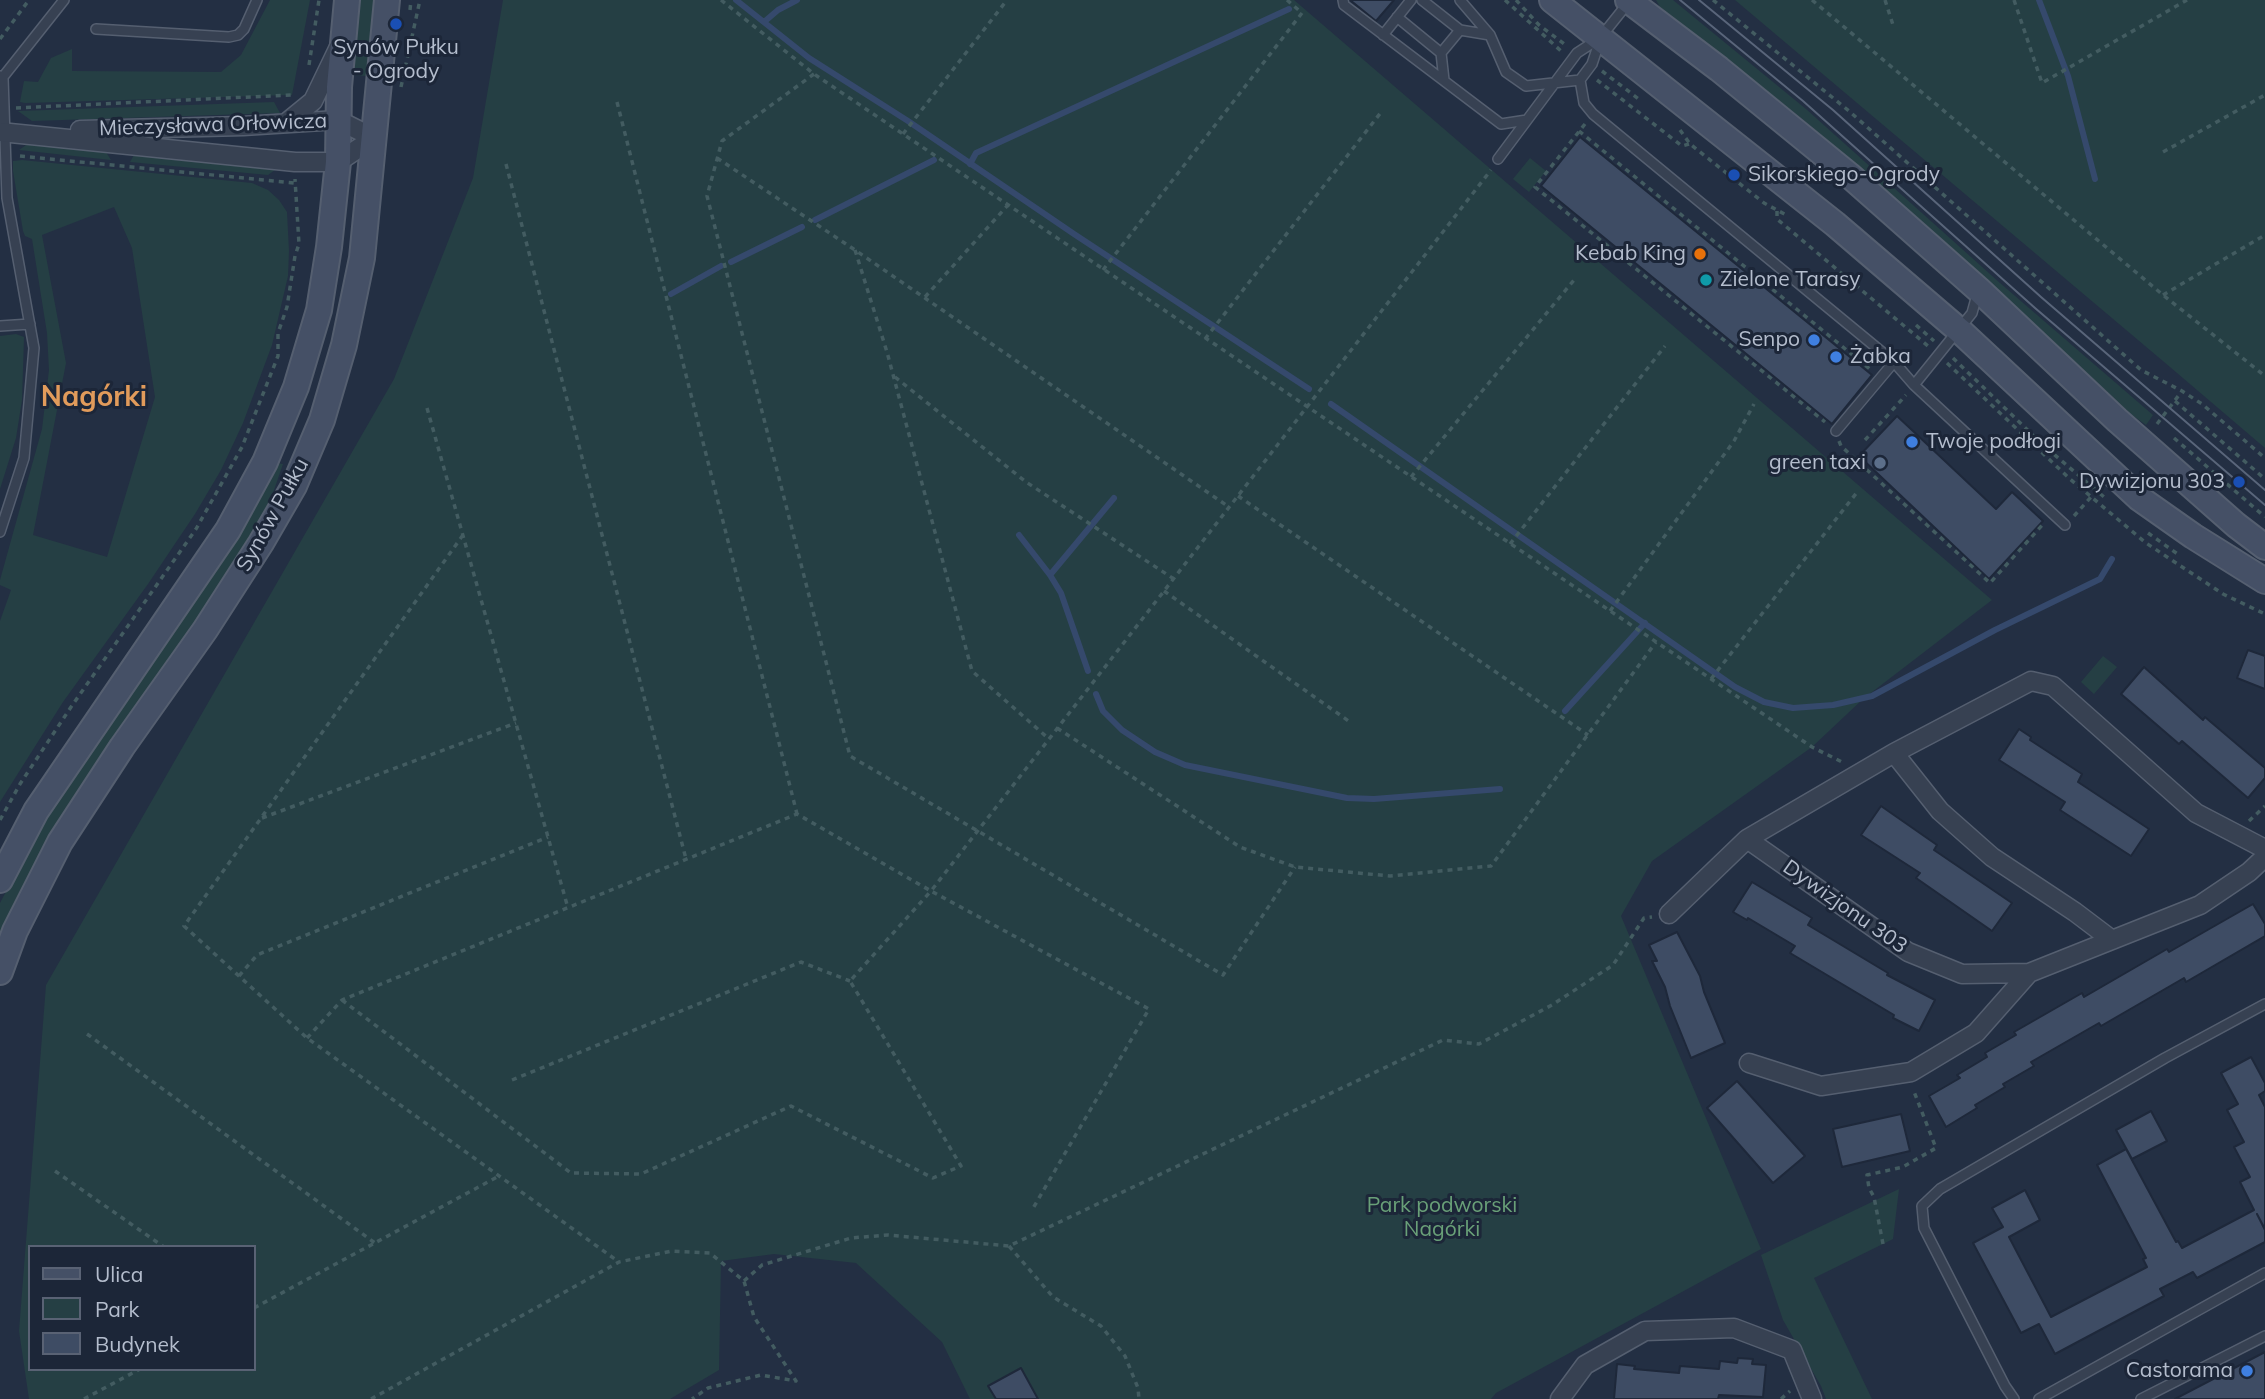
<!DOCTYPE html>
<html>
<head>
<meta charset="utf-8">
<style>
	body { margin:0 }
	#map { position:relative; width:2265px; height:1399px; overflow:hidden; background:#232f43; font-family:Mulish,sans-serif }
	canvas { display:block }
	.legend { position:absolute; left:28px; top:1245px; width:228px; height:126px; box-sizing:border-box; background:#1c2638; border:2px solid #596274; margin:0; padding:9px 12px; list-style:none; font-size:21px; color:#b4bdcd }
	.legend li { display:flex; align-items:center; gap:14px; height:35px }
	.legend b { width:35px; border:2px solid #596274 }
</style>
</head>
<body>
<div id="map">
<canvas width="2265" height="1399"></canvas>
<ul class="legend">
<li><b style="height:9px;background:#455066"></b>Ulica</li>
<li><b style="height:19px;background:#253f44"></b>Park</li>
<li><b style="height:19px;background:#3e4c64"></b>Budynek</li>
</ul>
</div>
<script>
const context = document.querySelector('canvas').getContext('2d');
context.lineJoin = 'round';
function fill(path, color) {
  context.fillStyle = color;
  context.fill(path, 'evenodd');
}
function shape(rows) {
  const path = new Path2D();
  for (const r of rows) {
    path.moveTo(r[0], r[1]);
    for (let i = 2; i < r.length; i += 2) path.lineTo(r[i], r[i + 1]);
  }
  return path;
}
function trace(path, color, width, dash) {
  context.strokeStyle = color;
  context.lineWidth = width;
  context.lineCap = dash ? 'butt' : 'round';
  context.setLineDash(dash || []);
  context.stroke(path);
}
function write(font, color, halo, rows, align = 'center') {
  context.font = font + ' Mulish,sans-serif';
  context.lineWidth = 6;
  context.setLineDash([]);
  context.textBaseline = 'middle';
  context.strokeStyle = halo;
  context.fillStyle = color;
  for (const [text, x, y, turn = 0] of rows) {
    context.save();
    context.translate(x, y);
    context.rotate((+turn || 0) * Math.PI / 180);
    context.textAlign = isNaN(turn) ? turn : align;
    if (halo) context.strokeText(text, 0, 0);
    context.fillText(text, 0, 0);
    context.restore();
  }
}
fill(shape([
	[270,0,310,0,292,95,25,103,20,102,24,81,38,82,51,58,72,49,72,71,221,72,241,55],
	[347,0,387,0,379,77,339,74],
	[503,0,1294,0,1992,600,1863,699,1812,747,1652,861,1621,916,1761,1249,1496,1393,1491,1399,970,1399,942,1342,856,1263,774,1254,721,1261,719,1370,670,1399,29,1399,19,1331,46,985,394,379,473,178],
	[30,1247,254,1247,254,1369,30,1369],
	[1656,0,1673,0,1806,109,2000,283,2153,415,2146,425,2132,415,1972,266,1893,196,1801,118,1660,7],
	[1735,0,2265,0,2265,448,2170,367],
	[274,102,280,113,32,121,18,111],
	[29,143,104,149,111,160,19,150],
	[135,153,207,160,275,170,268,175,130,162],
	[1530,158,1546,171,1529,192,1513,179],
	[22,160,252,183,268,190,279,200,287,212,289,251,288,276,272,345,243,423,221,470,195,514,148,584,63,702,0,802,0,621,11,590,0,585,0,580,42,429,49,370,47,333,32,239,25,236,23,231,13,171,13,161],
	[114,207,132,248,155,397,107,557,33,535,66,363,42,235],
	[16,334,24,337,22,400,16,438,0,489,0,336],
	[275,463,283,464,273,493,257,526,195,623,112,740,0,941,0,903,39,829],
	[2103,656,2117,667,2094,694,2081,682],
	[1899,1189,1893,1239,1814,1278,1872,1399,1826,1399,1821,1386,1783,1320,1761,1255]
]), '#253f44');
trace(shape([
	[736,0,809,58,908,121,1074,234,1309,389],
	[2039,0,2068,76,2095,179],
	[764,22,778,10,797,0],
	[970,164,976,153,1289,9],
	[815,220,934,160],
	[731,262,802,227],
	[671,294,721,266],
	[1331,404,1735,687,1764,702,1793,708,1833,705,1872,696,1995,630,2100,579,2112,559],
	[1019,535,1050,575,1061,593,1088,671],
	[1050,575,1114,498],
	[1096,694,1103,711,1122,730,1155,752,1185,765,1347,798,1374,799,1500,789],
	[1565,711,1645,623]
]), '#35496c', 6);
const building = shape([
	[1350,0,1394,0,1376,21,1350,0],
	[1580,137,1872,375,1832,424,1541,186,1580,137],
	[1897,416,1996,509,2012,492,2043,521,1989,579,1859,456,1897,416],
	[2248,650,2265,656,2265,689,2237,678,2248,650],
	[2144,667,2203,720,2205,717,2265,768,2265,778,2248,798,2182,741,2179,744,2121,694,2144,667],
	[2019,729,2031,737,2030,740,2082,774,2078,782,2149,829,2131,856,2060,810,2065,802,1999,760,2019,729],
	[1881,806,1937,845,1934,850,2012,903,1992,931,1916,878,1920,873,1861,835,1881,806],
	[1752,882,1812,918,1808,925,1888,973,1887,975,1935,1000,1919,1031,1893,1018,1894,1015,1790,953,1795,946,1748,918,1747,920,1733,912,1752,882],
	[2253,904,2265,924,2265,936,2186,982,2184,978,2101,1026,2099,1023,2031,1062,2034,1066,2003,1084,2005,1087,1975,1105,1977,1108,1946,1127,1929,1096,1960,1078,1957,1075,1987,1057,1985,1053,2016,1035,2014,1032,2082,993,2084,997,2167,949,2169,952,2253,904],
	[1677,932,1700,976,1704,992,1725,1043,1691,1058,1670,1006,1665,987,1652,961,1657,961,1649,945,1677,932],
	[2251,1057,2265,1083,2265,1091,2259,1095,2265,1107,2265,1229,2257,1214,2265,1230,2265,1242,2197,1278,2193,1272,2160,1289,2164,1296,2055,1354,2039,1324,2021,1333,1973,1243,2003,1227,1992,1208,2025,1190,2040,1220,2009,1237,2051,1317,2147,1267,2143,1259,2146,1258,2097,1165,2126,1149,2176,1242,2178,1241,2182,1248,2254,1210,2240,1182,2250,1177,2234,1147,2244,1142,2227,1110,2238,1104,2221,1073,2251,1057],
	[1737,1081,1805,1156,1773,1183,1707,1108,1737,1081],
	[2151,1111,2167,1141,2132,1159,2116,1130,2151,1111],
	[1901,1114,1910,1151,1842,1167,1833,1129,1901,1114],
	[2265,1352,2265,1399,2175,1399,2265,1352],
	[1738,1358,1753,1359,1752,1364,1766,1365,1763,1397,1719,1395,1718,1399,1614,1399,1617,1364,1635,1366,1634,1369,1679,1373,1680,1366,1719,1369,1720,1361,1737,1363,1738,1358],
	[1021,1368,1038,1399,996,1399,988,1386,1021,1368]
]);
fill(building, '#3e4c64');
trace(building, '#1e283a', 2);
const service = shape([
	[1343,0,1344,5,1501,124,1527,120],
	[1422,0,1460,30],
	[1460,0,1490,35,1506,72,1526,86,1580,80],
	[1397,17,1441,53],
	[96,29,229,37,238,35,244,29,257,0],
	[1383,35,1411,0],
	[1600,40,1592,64,1580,80,1584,103,1593,114,1894,362,1914,385,2065,525],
	[0,76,3,77,7,198,34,348,24,458,0,532],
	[3,77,64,0],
	[1444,80,1441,53,1460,30,1490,35],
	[1498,159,1577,53,1600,38,1628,3],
	[0,326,30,324],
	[1914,385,1972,313,1978,291],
	[1836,431,1894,362],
	[2014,1399,2005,1386,1924,1228,1922,1206,1940,1189,2165,1058,2265,1004],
	[2039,1399,2265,1273],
	[2141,1399,2265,1336]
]);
const minor = shape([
	[286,123,313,101,339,47],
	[80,130,243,126,338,120,374,138],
	[0,132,295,162,338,162,374,138],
	[1894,753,1747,839,1908,952,1962,974,2029,973],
	[1669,914,1747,839],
	[2112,940,2075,912,1992,857,1940,811,1894,753,2031,681,2053,686,2196,813,2265,849],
	[1749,1063,1821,1086,1911,1072,1976,1033,2029,973,2200,905,2249,872,2265,857],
	[1560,1399,1585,1365,1645,1331,1734,1328,1792,1350,1812,1399]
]);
const secondary = shape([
	[1552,0,1835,224,1960,331,2139,498,2193,536,2265,581],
	[1628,0,1719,69,1849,175,1979,290,2117,420,2236,525,2265,547],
	[0,880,36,811,228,530,265,462,296,387,319,310,329,247,338,162,339,87,347,0],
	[0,972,15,931,60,842,122,747,205,630,261,543,294,486,322,420,344,345,362,258,387,0]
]);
trace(service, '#555f70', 12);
trace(minor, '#555f70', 21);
trace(secondary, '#555f70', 28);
trace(shape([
	[721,0,814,74,1812,747,1842,762],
	[1505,0,1561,51],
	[1516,0,1539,25,1567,46],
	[1713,0,1849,111,2141,370,2182,391,2202,404,2265,458],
	[1812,0,2163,295,2265,376],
	[1885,0,1893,25],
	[2014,0,2042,83,2187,0],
	[410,10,411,0],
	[0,39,29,0],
	[309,65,319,0],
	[1602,71,1640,100],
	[814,74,722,141,707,196,850,756,1223,975,1295,867],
	[1597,80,1682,146,1689,144],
	[401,87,420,0],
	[617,102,797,814],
	[16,108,291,95],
	[1585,124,1535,187,1825,422],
	[1680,130,1690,144,1764,203,1788,216],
	[1579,131,1871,370],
	[903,134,1007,0],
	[2163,152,2265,95],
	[20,156,294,183],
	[717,158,855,250,1229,507],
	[506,164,686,859],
	[1777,211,1777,219,1928,346],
	[855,250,887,352,972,671,1049,739],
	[1103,270,1302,13,1287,0],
	[2163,295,2265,235],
	[925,297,1008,205],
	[1916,325,1934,341],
	[1205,339,1382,111],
	[1953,358,2042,444,2104,497],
	[1947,363,2070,479,2146,543,2223,594,2265,614],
	[895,377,1026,482,1174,579],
	[2175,401,2265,479],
	[427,408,568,908],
	[2157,424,2182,391],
	[2174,438,2265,517],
	[1865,440,1906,395],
	[1839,441,1841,446,1990,583,2045,522],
	[1411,477,1574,280],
	[1238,496,1588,735],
	[2074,516,2091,497],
	[2148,533,2179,555],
	[463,535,184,926,307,1038,619,1262],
	[1510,544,1665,346],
	[1164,591,1350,722],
	[1610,611,1734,441,1754,404],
	[1711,679,1858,491],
	[1057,728,1240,847,1295,867,1390,876,1491,866,1656,642],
	[262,818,516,723],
	[0,820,20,784,71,707,196,529,242,447,278,356,278,333,287,307,295,256,299,244,295,179],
	[2249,821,2265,806],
	[239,976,257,955,548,837],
	[342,1000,571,1173,641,1174,791,1106,933,1178,961,1166,850,981,931,891,1149,1009,1032,1210],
	[87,1034,375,1243],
	[307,1038,342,1000,797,814,931,891,1491,170],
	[512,1080,801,962,850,981],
	[55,1171,164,1247],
	[1883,1244,1874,1197,1869,1188,1867,1175,1903,1167,1936,1148,1913,1089],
	[1009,1246,1053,1297,1101,1326,1125,1356,1138,1388,1139,1399],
	[744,1281,762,1265,851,1238,888,1235,1009,1246,1443,1040,1479,1044,1552,1005,1613,965,1644,918,1652,917],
	[254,1308,499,1176],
	[84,1399,140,1369],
	[371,1399,619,1262,672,1251,710,1253,744,1281,754,1317,796,1381,761,1375,708,1388,692,1399],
	[1781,1399,1790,1391]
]), '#435c61', 3.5, [5, 5]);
trace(service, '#374152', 9);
trace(minor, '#374152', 18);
trace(secondary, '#455066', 24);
trace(shape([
	[1680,0,1803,101,2035,308,2265,505],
	[1699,0,1833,110,2041,297,2265,490]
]), '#59657a', 2);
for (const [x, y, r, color] of [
	[396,24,7,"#1a4fb4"],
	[1734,175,7,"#1a4fb4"],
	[1700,254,7,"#e8710a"],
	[1706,280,7,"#0f9aa8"],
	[1814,340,7,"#3f7fe0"],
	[1836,357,7,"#3f7fe0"],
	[1912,442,7,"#3f7fe0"],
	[1880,463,7,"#5c6f8a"],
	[2239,482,7,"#1a4fb4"],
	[2247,1371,7,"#3f7fe0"]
]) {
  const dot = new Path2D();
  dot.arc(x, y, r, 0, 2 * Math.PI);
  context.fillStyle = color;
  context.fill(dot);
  trace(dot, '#1c2638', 2.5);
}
write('21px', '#b4bdcd', '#1c2638', [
	["Synów Pułku",396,48,"center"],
	["- Ogrody",396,72,"center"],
	["Sikorskiego-Ogrody",1748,175,"left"],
	["Kebab King",1686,254],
	["Zielone Tarasy",1720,280,"left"],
	["Senpo",1800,340],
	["Żabka",1850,357,"left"],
	["Twoje podłogi",1926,442,"left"],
	["green taxi",1866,463],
	["Dywizjonu 303",2225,482],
	["Castorama",2233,1371]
], 'right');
write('21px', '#b4bdcd', '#1c2638', [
	["Mieczysława Orłowicza",213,125,-2],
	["Synów Pułku",273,515,-61],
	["Dywizjonu 303",1845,907,35]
]);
write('21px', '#69a078', '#1c2638', [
	["Park podworski",1442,1206],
	["Nagórki",1442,1230]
]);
write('bold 28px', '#e19b5b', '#1c2638', [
	["Nagórki",94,398]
]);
</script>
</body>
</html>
